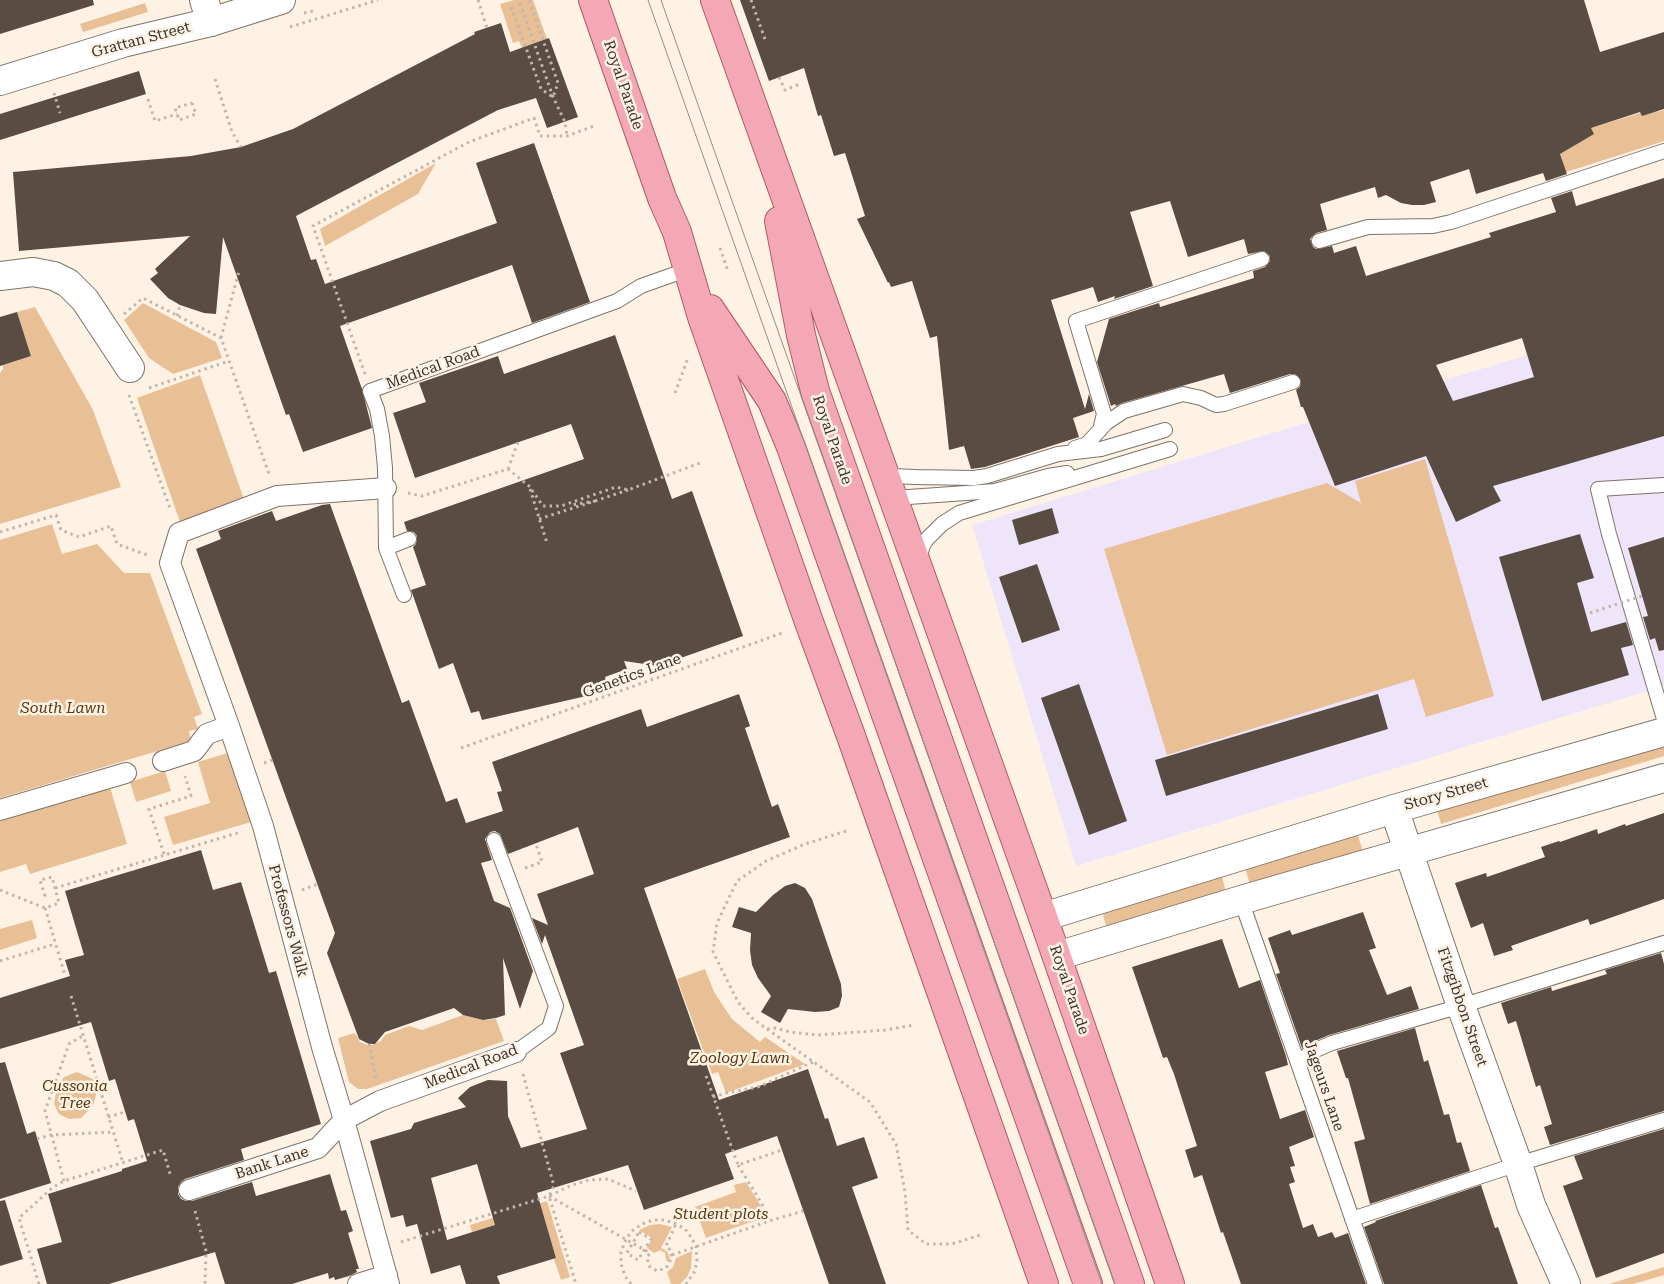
<!DOCTYPE html>
<html>
<head>
<meta charset="utf-8">
<style>
	body { margin:0 }
	canvas { display:block; background:#fef2e5 }
</style>
</head>
<body>
<canvas width="1664" height="1284"></canvas>
<script>
const context = document.querySelector('canvas').getContext('2d');
context.lineJoin = 'round';
function fill(path, color) {
  context.fillStyle = color;
  context.fill(path, 'evenodd');
}
function shape(rows) {
  const path = new Path2D();
  for (const r of rows) {
    path.moveTo(r[0], r[1]);
    for (let i = 2; i < r.length; i += 2) path.lineTo(r[i], r[i + 1]);
  }
  return path;
}
function trace(path, color, width, dash) {
  context.strokeStyle = color;
  context.lineWidth = width;
  context.lineCap = dash ? 'butt' : 'round';
  context.setLineDash(dash || []);
  context.stroke(path);
}
function write(font, color, halo, rows, align = 'center') {
  context.font = font + ' "Roboto Serif",serif';
  context.lineWidth = 5;
  context.setLineDash([]);
  context.textBaseline = 'middle';
  context.strokeStyle = halo;
  context.fillStyle = color;
  for (const [text, x, y, turn = 0] of rows) {
    context.save();
    context.translate(x, y);
    context.rotate((+turn || 0) * Math.PI / 180);
    context.textAlign = isNaN(turn) ? turn : align;
    if (halo) context.strokeText(text, 0, 0);
    context.fillText(text, 0, 0);
    context.restore();
  }
}
fill(shape([
	[1664,313,1664,686,1076,866,972,525]
]), '#efe5fb');
fill(shape([
	[514,0,533,0,547,39,522,48,519,41,513,43,500,4],
	[145,3,148,12,83,32,80,24],
	[1656,108,1657,112,1664,110,1664,141,1566,172,1560,154,1593,134,1591,128],
	[436,163,418,194,325,246,320,229],
	[143,303,216,342,222,358,173,374,149,358,124,320],
	[35,307,93,410,121,487,0,524,0,373,3,369,3,365,31,356,17,312],
	[200,375,245,502,181,525,137,398],
	[1425,459,1494,696,1426,717,1414,679,1167,755,1104,549,1327,483,1361,503,1355,481],
	[52,524,62,554,97,544,124,573,150,573,202,714,194,717,198,729,189,731,191,741,0,798,0,540],
	[1664,741,1664,756,1441,824,1437,810],
	[228,753,251,822,173,845,164,817,210,803,198,762],
	[165,771,171,791,136,802,130,782],
	[110,787,127,844,30,874,26,864,0,872,0,820],
	[1357,833,1363,851,1250,885,1245,867],
	[1220,875,1222,876,1225,889,1224,892,1107,929,1101,908],
	[32,920,37,938,0,950,0,929],
	[705,969,714,992,732,1019,760,1042,765,1037,805,1064,726,1093,718,1072,712,1074,677,979],
	[463,1015,483,1020,496,1019,504,1041,367,1089,358,1089,349,1082,338,1038,355,1033,360,1042,370,1046,381,1041,385,1035,409,1026,422,1030],
	[77,1072,93,1079,97,1090,94,1103,89,1110,81,1118,69,1119,59,1114,54,1104,57,1087,64,1077],
	[746,1182,761,1206,766,1217,749,1223,743,1209,748,1223,706,1238,695,1207,736,1192,734,1185],
	[547,1201,570,1277,561,1280,554,1259,556,1258,542,1211,472,1232,470,1225],
	[660,1224,672,1227,661,1248,667,1251,670,1259,668,1262,666,1260,665,1253,660,1250,654,1253,647,1248,652,1238,639,1230,650,1225],
	[692,1251,691,1268,687,1277,680,1284,671,1284,667,1272,673,1267,676,1258],
	[1664,1267,1664,1275,1633,1284,1609,1284]
]), '#e9bf95');
fill(shape([
	[0,0,93,0,94,5,0,34],
	[740,0,1584,0,1600,52,1664,32,1664,109,1642,116,1640,112,1591,128,1594,134,1560,154,1567,174,1546,181,1543,173,1476,194,1469,169,1430,182,1436,202,1424,205,1412,205,1401,203,1386,195,1378,198,1375,187,1320,204,1327,230,1316,233,1310,239,1313,247,1316,249,1332,246,1334,253,1356,246,1366,276,1491,237,1489,233,1556,212,1551,198,1572,191,1576,206,1664,178,1664,436,1493,486,1501,501,1456,522,1426,456,1335,486,1303,407,1301,407,1296,390,1300,387,1301,380,1295,374,1290,374,1230,393,1224,374,1122,403,1116,406,1115,404,1111,406,1097,362,1109,319,1159,303,1160,307,1254,278,1253,271,1265,267,1270,261,1270,256,1264,251,1248,254,1244,239,1188,257,1170,201,1130,212,1153,286,1114,299,1115,296,1098,302,1093,287,1051,300,1085,409,1089,394,1094,411,1073,418,1079,437,985,467,971,469,964,446,949,450,937,336,930,338,912,281,891,287,889,282,888,283,857,219,865,216,845,153,834,156,821,115,818,116,804,68,769,81],
	[1522,338,1534,377,1453,401,1436,365],
	[501,23,510,52,549,38,578,117,547,128,536,98,498,110,296,216,311,260,316,259,325,284,497,223,476,163,534,143,590,302,532,323,512,265,340,326,362,389,372,428,303,452,289,414,286,415,223,237,216,314,204,313,180,305,168,298,150,279,158,273,155,269,190,236,19,251,13,172,191,156,241,147,293,129,475,34,474,32],
	[139,71,146,94,0,140,0,114],
	[17,312,31,356,0,366,0,317],
	[615,335,672,499,692,491,743,636,658,666,624,661,627,669,605,677,608,691,482,720,479,711,471,713,453,663,439,669,411,590,426,585,413,547,416,544,417,536,414,532,407,531,404,522,584,459,571,424,415,478,393,413,426,402,419,383,498,356,504,374],
	[330,504,402,703,409,700,446,802,457,798,466,823,503,811,497,792,502,791,492,762,641,709,647,727,739,694,750,726,745,728,772,807,778,804,790,837,644,888,719,1100,808,1069,825,1119,828,1118,837,1146,864,1137,878,1178,852,1187,886,1284,829,1284,777,1136,725,1154,734,1179,644,1210,628,1165,537,1193,556,1258,497,1276,500,1284,466,1284,460,1265,431,1274,417,1224,406,1227,403,1215,391,1218,370,1141,411,1129,414,1123,466,1107,458,1098,470,1087,488,1080,507,1081,508,1116,521,1148,587,1129,560,1053,584,1045,545,935,542,944,532,918,548,925,537,894,594,874,578,827,508,854,500,834,495,831,490,832,485,839,492,860,481,863,494,901,510,908,533,971,520,1009,503,958,505,1015,496,1018,483,1020,463,1015,454,1008,385,1032,375,1044,369,1044,359,1039,327,953,335,933,196,549,221,539,218,531,272,511,276,521,322,505],
	[477,1164,495,1225,447,1240,431,1178],
	[1052,508,1059,533,1019,545,1012,520],
	[1580,534,1594,578,1577,583,1591,632,1626,622,1633,645,1621,648,1629,675,1542,701,1499,557],
	[1664,537,1664,650,1659,651,1655,638,1650,640,1643,617,1648,616,1628,548],
	[1037,564,1060,630,1022,643,999,577],
	[1079,684,1127,821,1089,835,1041,698],
	[1378,694,1388,729,1166,796,1155,760],
	[1664,813,1664,899,1590,925,1588,919,1511,946,1513,950,1494,956,1483,923,1471,928,1455,883,1486,873,1487,877,1545,857,1541,847,1559,841,1560,842,1597,829,1598,834,1625,824,1626,826],
	[201,850,213,890,241,882,269,973,276,971,321,1124,241,1149,244,1160,185,1179,181,1182,178,1187,178,1194,181,1199,186,1201,192,1201,252,1182,256,1196,330,1174,341,1211,346,1210,353,1231,348,1233,359,1269,356,1269,357,1272,349,1276,335,1280,334,1277,329,1279,328,1273,292,1284,225,1284,215,1252,109,1284,47,1284,37,1249,62,1242,48,1194,122,1171,122,1169,147,1161,134,1119,128,1121,115,1079,109,1081,91,1022,0,1049,0,998,70,976,65,960,84,955,65,891],
	[795,883,805,888,812,899,841,984,842,996,839,1007,829,1011,815,1012,788,1009,780,1023,761,1012,771,996,758,978,752,965,750,950,751,933,732,927,739,907,756,912,773,895,785,886],
	[1363,912,1376,948,1369,950,1387,995,1411,986,1419,1009,1329,1035,1308,1044,1302,1048,1276,974,1280,973,1268,938,1290,930,1292,935],
	[1222,939,1239,988,1260,980,1286,1056,1288,1065,1265,1072,1280,1119,1305,1110,1314,1137,1289,1147,1295,1166,1290,1167,1295,1182,1289,1184,1303,1228,1313,1224,1318,1237,1332,1232,1335,1238,1348,1233,1366,1284,1241,1284,1223,1232,1221,1233,1202,1175,1194,1178,1185,1150,1197,1146,1174,1074,1167,1057,1163,1058,1132,967],
	[1661,953,1664,964,1664,1111,1550,1145,1544,1127,1552,1124,1540,1085,1536,1087,1516,1021,1508,1024,1501,1003,1551,987,1552,991,1607,974,1605,970],
	[1415,1028,1424,1062,1428,1060,1444,1115,1449,1114,1457,1143,1461,1142,1470,1171,1370,1204,1354,1142,1365,1139,1348,1078,1346,1078,1337,1051],
	[5,1062,27,1134,35,1131,51,1183,0,1199,0,1063],
	[1664,1129,1664,1253,1596,1278,1563,1186,1583,1179,1574,1156],
	[1481,1185,1495,1228,1498,1227,1518,1284,1384,1284,1364,1227,1376,1222,1375,1221],
	[5,1200,23,1259,0,1266,0,1201]
]), '#584c43');
const service = shape([
	[1319,241,1368,227,1433,226,1451,222,1664,151],
	[1100,430,1104,414,1076,321,1262,259],
	[1075,448,1087,444,1106,423,1124,411,1183,394,1201,398,1216,405,1224,404,1293,382],
	[885,472,892,476,915,477,974,478,987,476,1058,454,1101,449,1165,430],
	[1664,485,1598,489,1609,534,1664,719],
	[894,498,995,491,1048,476,1067,473],
	[386,548,409,539],
	[919,559,923,545,927,539,942,524,959,513,1170,449],
	[404,595,386,548,385,468,382,436,377,409,370,391,617,301,641,286,689,269],
	[494,840,556,1006,549,1028,516,1052],
	[1241,900,1375,1284],
	[1299,1062,1311,1052,1332,1043,1461,1006,1664,943],
	[1352,1219,1518,1164,1664,1120]
]);
const pedestrian = shape([
	[386,488,277,496,179,533,170,563,229,726,263,826,322,1047,344,1120,389,1284],
	[163,761,194,751,207,734,229,726],
	[0,810,126,773],
	[189,1190,318,1148,344,1120,380,1101,516,1052],
	[358,1284,387,1275]
]);
const minor = shape([
	[204,0,211,22],
	[0,276,33,272,54,276,68,283,85,300,130,368],
	[1394,809,1461,1006,1518,1164,1531,1205,1566,1284],
	[1043,917,1394,809,1664,732],
	[1057,956,1241,900,1664,778]
]);
const tertiary = shape([
	[0,81,123,43,211,22,281,0]
]);
const primary = shape([
	[593,0,662,198,677,232,702,317,809,622,851,736,1044,1284],
	[715,0,1043,917,1170,1284],
	[779,221,801,335,815,391,1130,1284],
	[710,309,772,401,791,447,1088,1284]
]);
trace(service, '#7e7368', 16);
trace(pedestrian, '#7e7368', 22);
trace(minor, '#7e7368', 30);
trace(tertiary, '#7e7368', 30);
trace(primary, '#ad5966', 30);
trace(shape([
	[478,0,487,28],
	[751,0,766,42],
	[520,3,553,97,565,122,567,136],
	[511,7,541,89,553,97,558,83,529,0],
	[304,13,313,11],
	[290,27,378,0],
	[779,77,785,90,800,84],
	[215,79,232,132,241,147],
	[54,93,60,113],
	[148,99,155,121,177,114],
	[192,103,196,114,179,120,175,108,192,103],
	[720,248,728,271],
	[124,314,143,298,221,338,269,474],
	[177,316,180,305],
	[221,338,239,271],
	[365,374,313,226,469,142,534,118,540,136,567,136,594,126],
	[149,388,229,361],
	[675,393,688,358],
	[129,395,171,511],
	[508,469,518,442],
	[530,489,547,543],
	[408,493,422,496,508,469,529,486,543,506,561,506,616,487,628,490,700,463],
	[595,501,628,490],
	[539,519,595,501,571,505],
	[0,532,56,515,61,530,79,537,111,526,117,544,150,556],
	[461,748,785,632],
	[264,763,273,760],
	[846,831,805,844,766,861,737,881,717,923,713,952,738,1002,752,1018,767,1029,775,1028,790,1032,818,1035,885,1030,914,1025],
	[164,854,149,809,191,796,185,776],
	[131,864,133,871],
	[525,868,542,862,536,844],
	[55,888,241,832],
	[0,890,45,908,59,903,52,877,40,880,45,896,43,897],
	[302,890,318,884],
	[45,908,65,975],
	[0,961,55,944],
	[71,996,123,1163],
	[767,1029,870,1102,896,1144,905,1192,908,1230,926,1244,952,1244,983,1234],
	[369,1044,370,1046,376,1079],
	[523,1074,554,1186,549,1196,576,1284],
	[706,1076,738,1165,782,1150],
	[713,1097,726,1093,758,1087,813,1062],
	[108,1117,125,1112],
	[37,1139,51,1135,113,1132],
	[738,1165,762,1204,769,1221],
	[64,1181,45,1111,69,1044,84,1035],
	[549,1196,650,1253,647,1257,649,1266,657,1271,666,1268,672,1258,670,1250,666,1246,676,1224],
	[195,1211,206,1251,205,1284],
	[639,1232,651,1239,638,1260,627,1253,639,1232],
	[401,1242,549,1196,572,1185,589,1180,608,1179,636,1191],
	[672,1255,769,1221,803,1211],
	[39,1284,19,1218,52,1188,64,1181,163,1150,171,1177],
	[631,1284,625,1276,621,1264,621,1252,626,1239,632,1231,642,1224,653,1220,665,1220,676,1224,685,1229,691,1237,696,1246,697,1259,695,1271,686,1284]
]), '#c0b6ab', 3, [2.5, 4]);
trace(service, '#fff', 14);
trace(pedestrian, '#fff', 20);
trace(minor, '#fff', 28);
trace(tertiary, '#fff', 28);
trace(primary, '#f4a8b5', 28);
trace(shape([
	[648,0,1102,1284],
	[661,0,1115,1284]
]), '#958d84', 1);
trace(shape([
	[1590,613,1642,596]
]), '#c0b6ab', 3, [2.5, 4]);
write('15px', '#38332e', '#fef2e5', [
	["Grattan Street",141,40,-15],
	["Royal Parade",623,85,71],
	["Medical Road",433,368,-20],
	["Royal Parade",832,440,71],
	["Genetics Lane",632,676,-20],
	["Story Street",1446,794,-16],
	["Professors Walk",288,921,75],
	["Royal Parade",1069,990,71],
	["Fitzgibbon Street",1462,1007,71],
	["Medical Road",471,1067,-21],
	["Jageurs Lane",1324,1086,71],
	["Bank Lane",272,1163,-18]
]);
write('italic 15px', '#58360e', '#fef2e5', [
	["South Lawn",63,709],
	["Zoology Lawn",740,1059],
	["Cussonia",75,1087],
	["Tree",75,1104],
	["Student plots",721,1215]
]);
</script>
</body>
</html>
